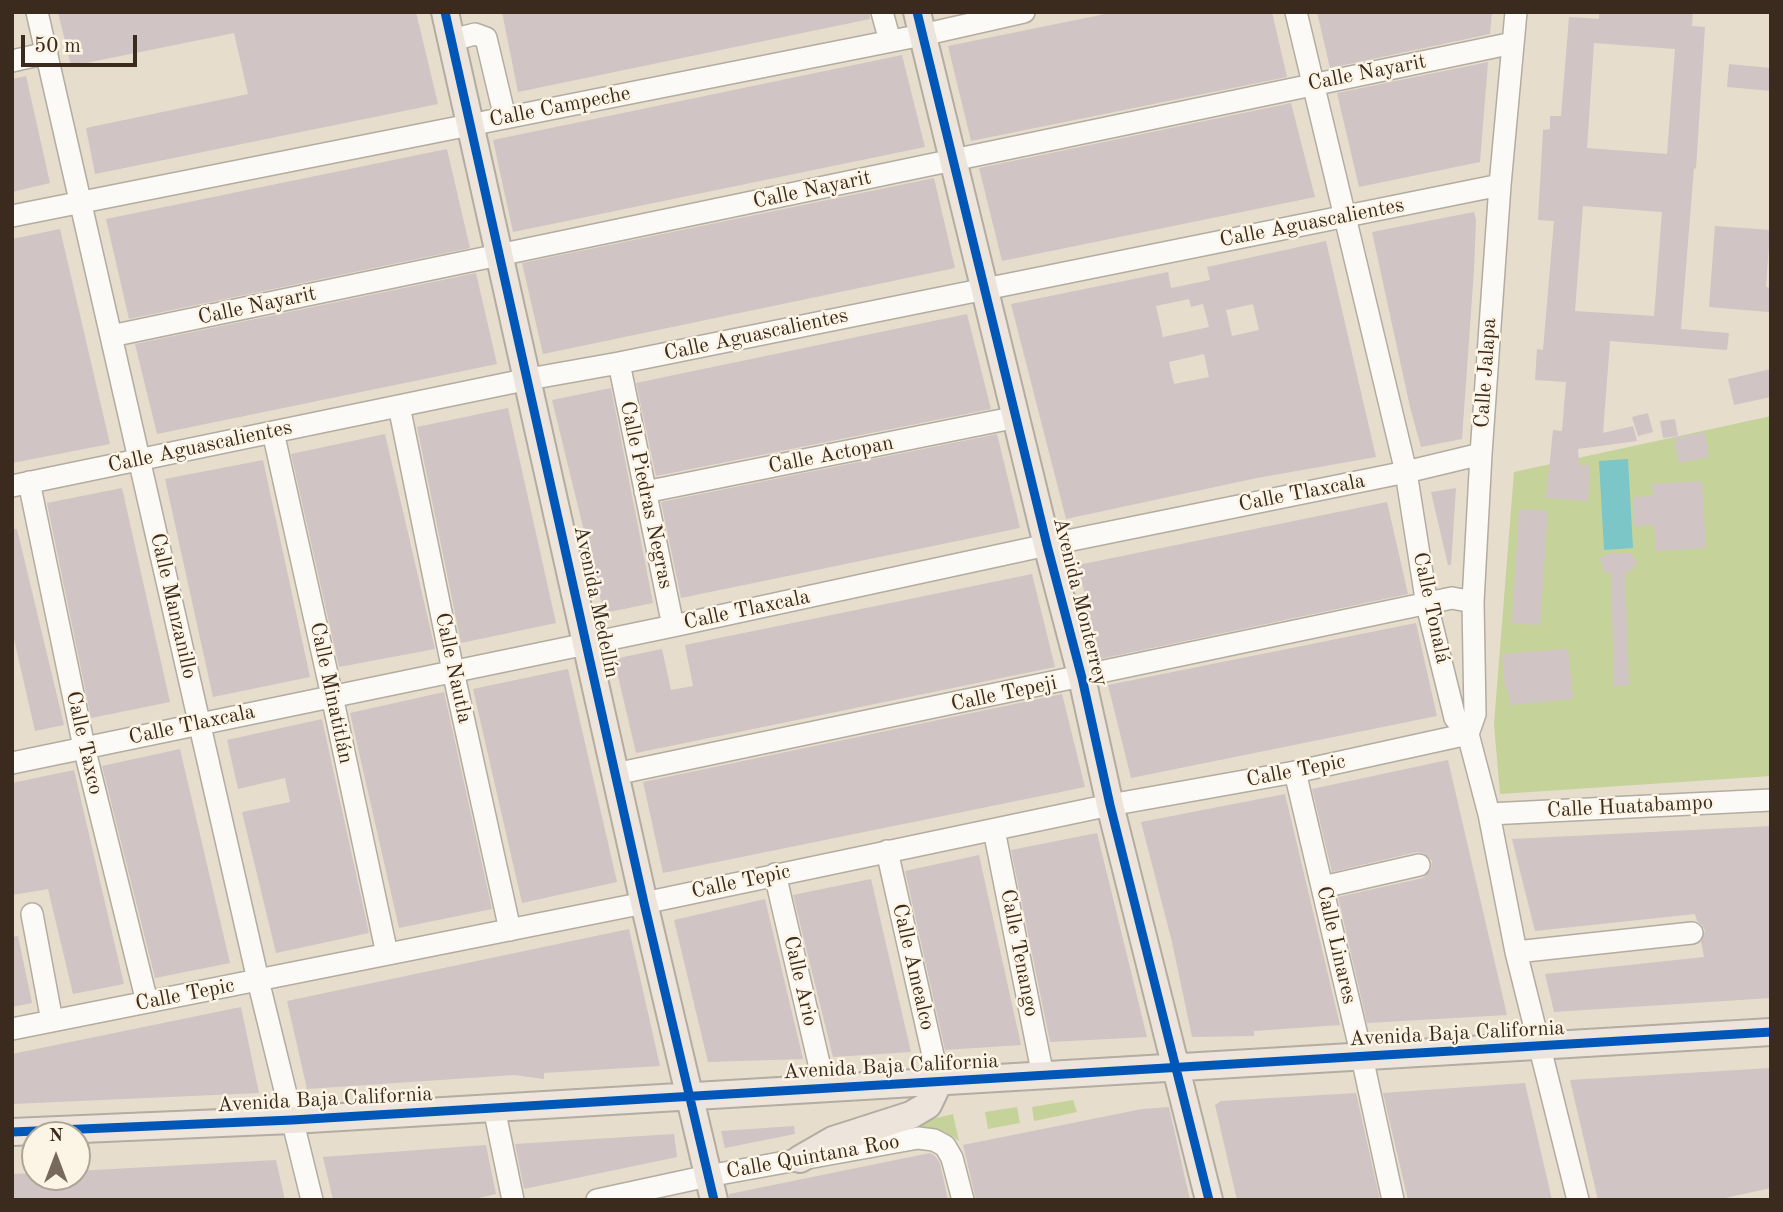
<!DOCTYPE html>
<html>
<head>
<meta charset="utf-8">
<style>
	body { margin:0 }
	#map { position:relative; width:1783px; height:1212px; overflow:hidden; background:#e6ddcc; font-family:"Old Standard TT",serif }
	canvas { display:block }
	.frame { position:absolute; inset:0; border:14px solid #3b2a1e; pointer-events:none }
	.north { position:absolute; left:21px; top:1121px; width:70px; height:70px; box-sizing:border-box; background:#fcf5e5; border:2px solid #afa495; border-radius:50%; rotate:0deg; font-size:19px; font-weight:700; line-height:28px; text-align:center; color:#3b2a1e }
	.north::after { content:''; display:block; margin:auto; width:24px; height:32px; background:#77695b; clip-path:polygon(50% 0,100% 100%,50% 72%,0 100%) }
	.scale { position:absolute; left:21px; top:35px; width:116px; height:32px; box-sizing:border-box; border:4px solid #3b2a1e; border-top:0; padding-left:9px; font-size:21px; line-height:24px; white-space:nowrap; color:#3b2a1e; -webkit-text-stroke:5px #fcf5e5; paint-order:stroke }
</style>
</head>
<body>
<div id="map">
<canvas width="1783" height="1212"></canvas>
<div class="frame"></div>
<div class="north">N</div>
<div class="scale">50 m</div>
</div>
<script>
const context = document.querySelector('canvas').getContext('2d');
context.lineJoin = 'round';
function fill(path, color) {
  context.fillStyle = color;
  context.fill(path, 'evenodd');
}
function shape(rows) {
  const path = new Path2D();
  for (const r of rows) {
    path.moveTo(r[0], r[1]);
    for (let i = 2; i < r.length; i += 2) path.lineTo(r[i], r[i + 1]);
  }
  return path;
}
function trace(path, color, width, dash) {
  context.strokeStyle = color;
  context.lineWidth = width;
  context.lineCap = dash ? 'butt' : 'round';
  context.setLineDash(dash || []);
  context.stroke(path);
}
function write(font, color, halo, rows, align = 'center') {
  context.font = font + ' "Old Standard TT",serif';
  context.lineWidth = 5;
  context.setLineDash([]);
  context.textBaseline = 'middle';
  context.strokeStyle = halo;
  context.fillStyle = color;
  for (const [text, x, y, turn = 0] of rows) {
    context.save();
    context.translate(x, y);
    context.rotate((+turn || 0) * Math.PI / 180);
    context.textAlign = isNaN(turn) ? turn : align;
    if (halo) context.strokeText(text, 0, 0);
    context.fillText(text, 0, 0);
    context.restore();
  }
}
fill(shape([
	[1771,416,1771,776,1500,794,1494,724,1514,472],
	[1073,1100,1077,1112,1034,1121,1032,1107],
	[1017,1107,1020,1123,988,1129,985,1112],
	[953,1114,959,1141,943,1131,928,1130,845,1140]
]), '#c5d39b');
fill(shape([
	[1628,459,1633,548,1604,550,1599,461]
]), '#7cc6c8');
fill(shape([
	[58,12,416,12,438,104,95,174,86,128,248,94,234,33,71,66],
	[502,12,869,12,870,19,518,92],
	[1115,12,1272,12,1287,77,971,141,948,46],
	[1317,12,1492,12,1490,34,1330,68],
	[1599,12,1693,12,1692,26,1705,27,1696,169,1694,168,1681,329,1729,333,1727,350,1610,341,1603,433,1633,426,1637,441,1578,449,1579,465,1590,465,1588,501,1546,498,1553,430,1562,431,1566,382,1535,380,1537,349,1543,350,1554,221,1538,220,1543,130,1550,129,1550,116,1561,116,1569,17,1599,19],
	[1594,43,1675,49,1667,154,1587,148],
	[1583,206,1662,212,1654,316,1575,311],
	[902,55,925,147,513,232,493,140],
	[1488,62,1480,162,1359,187,1337,93],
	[1729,64,1771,68,1771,91,1727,87],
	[26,76,50,183,12,192,12,79],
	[1291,103,1315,197,1002,261,979,168],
	[447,149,470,248,129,319,106,219],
	[934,178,955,268,543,354,522,263],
	[1474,212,1476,220,1474,270,1462,439,1421,447,1410,407,1372,232],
	[1715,226,1770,230,1766,287,1771,288,1769,312,1709,307],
	[60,229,110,444,12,463,12,239],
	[1326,241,1376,457,1257,478,1066,519,1011,304,1168,272,1171,288,1210,280,1207,267],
	[1189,299,1191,307,1203,304,1209,327,1163,337,1156,306],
	[1253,304,1259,330,1232,336,1226,310],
	[1204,354,1209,377,1174,384,1169,362],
	[476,273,497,364,157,434,135,344],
	[967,314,991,409,656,476,636,383],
	[1771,369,1771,397,1734,405,1728,379],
	[611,388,653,603,604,613,552,400],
	[508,408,556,623,461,643,417,427],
	[1648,413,1653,432,1638,436,1632,417],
	[1675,419,1678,436,1663,438,1660,421],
	[1705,432,1709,457,1679,463,1674,438],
	[385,434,435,649,339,667,291,454],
	[997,434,1020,528,681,598,661,502],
	[263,460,310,677,213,697,165,479],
	[1702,481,1706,548,1656,551,1654,525,1634,526,1633,497,1653,496,1652,484],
	[122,488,170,702,91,718,47,503],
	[1456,488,1451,565,1448,565,1431,492],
	[1387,502,1408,594,1100,659,1078,565],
	[1519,509,1548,511,1540,625,1512,623],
	[12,529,17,529,64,725,35,731,12,630],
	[1612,553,1630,553,1637,561,1632,570,1625,573,1629,685,1614,686,1611,573,1604,572,1600,558],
	[1032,574,1055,667,636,753,614,659,662,649,671,690,693,686,685,645],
	[1416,623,1437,716,1131,778,1108,685],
	[1568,649,1573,699,1510,705,1508,689,1505,689,1502,654],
	[568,669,617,882,522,903,473,689],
	[444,692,492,909,399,928,350,713],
	[1062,694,1085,787,663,873,643,782],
	[322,719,369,933,276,953,242,812,290,802,285,778,238,789,227,740],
	[180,749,230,963,155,978,102,766],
	[1448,760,1507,1015,1367,1023,1338,897,1423,878,1431,869,1432,861,1423,853,1417,852,1332,872,1312,789],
	[74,770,124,984,73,994,48,889,12,895,12,783],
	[1285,794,1340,1025,1254,1031,1254,1036,1192,1037,1172,942,1141,822],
	[1771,826,1771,998,1554,1012,1545,974,1704,957,1701,942,1705,931,1702,925,1697,921,1695,914,1535,931,1512,839],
	[1097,833,1147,1037,1050,1042,1011,850],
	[979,855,1021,1045,945,1050,905,871],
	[871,879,911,1052,833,1057,793,895],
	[765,899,803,1059,708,1062,674,920],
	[629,929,660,1066,544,1073,544,1079,514,1075,307,1089,287,1001],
	[18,936,32,1003,12,1007,12,937],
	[241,1007,259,1093,12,1104,12,1054],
	[1771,1068,1771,1188,1716,1200,1598,1200,1570,1080],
	[1525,1083,1552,1200,1408,1200,1383,1093],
	[1356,1093,1380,1200,1237,1200,1215,1105,1221,1101],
	[1169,1107,1190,1200,976,1200,963,1145,1142,1109],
	[794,1126,795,1134,725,1148,721,1131],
	[674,1134,677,1157,524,1189,515,1144],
	[486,1145,496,1194,470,1200,333,1200,323,1157],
	[930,1153,935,1156,940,1163,948,1200,729,1200,729,1194],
	[276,1160,285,1200,12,1200,12,1174,35,1173,35,1177,77,1177,77,1171]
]), '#d1c4c4');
const minor = shape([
	[37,12,258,980,312,1200],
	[882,12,890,41],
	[1296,12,1406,472,1427,605,1455,718,1468,734,1489,814,1516,952,1578,1200],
	[452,40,475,34,486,38,505,118],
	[12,61,47,53],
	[12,216,922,35,1024,12],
	[111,336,1513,43],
	[619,363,673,626],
	[399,406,453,671,510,930],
	[273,432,332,696,387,954],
	[29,482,84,747,147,1002],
	[12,486,529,379,619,363,1500,185],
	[645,492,1017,417],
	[1468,734,1475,714,1473,602,1481,454,1500,185,1516,12],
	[12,763,673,626,1047,545,1406,472,1481,454],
	[1295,772,1362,1057,1393,1200],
	[615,774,1452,598,1473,602],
	[1489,814,1771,800],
	[994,830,1043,1076],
	[887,851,939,1082],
	[775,874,825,1089],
	[1323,887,1419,865],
	[32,914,52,1021],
	[1516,952,1692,933],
	[12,1029,644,903,1110,805,1295,772,1468,734],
	[494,1108,513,1200],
	[597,1200,708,1176,918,1138,934,1140,945,1146,952,1158,963,1200]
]);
const major = shape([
	[445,12,644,903,714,1200],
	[917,12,1047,545,1082,678,1110,805,1209,1200],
	[12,1132,292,1120,1771,1032],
	[800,1159,833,1140,911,1115,928,1105,939,1082]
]);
trace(minor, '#b3aca0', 24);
trace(major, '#b3aca0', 30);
trace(minor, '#fbfaf7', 21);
trace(major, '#ede5dc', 26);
trace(shape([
	[445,12,644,903,714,1200],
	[917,12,1047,545,1082,678,1110,805,1209,1200],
	[12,1132,292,1120,1771,1032]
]), '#0057b8', 9);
write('21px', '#3b2a1e', '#fcf5e5', [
	["Calle Nayarit",1367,73,-11],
	["Calle Campeche",560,107,-11],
	["Calle Nayarit",812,190,-12],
	["Calle Aguascalientes",1312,223,-11],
	["Calle Nayarit",257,306,-12],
	["Calle Aguascalientes",756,335,-12],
	["Calle Jalapa",1486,373,-86],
	["Calle Aguascalientes",200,447,-12],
	["Calle Actopan",831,455,-11],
	["Calle Tlaxcala",1302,493,-11],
	["Calle Piedras Negras",646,495,78],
	["Avenida Medellín",596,602,78],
	["Avenida Monterrey",1080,602,76],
	["Calle Manzanillo",173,606,77],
	["Calle Tonalá",1431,608,78],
	["Calle Tlaxcala",747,610,-12],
	["Calle Nautla",453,668,78],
	["Calle Minatitlán",331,693,78],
	["Calle Tepeji",1004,694,-12],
	["Calle Tlaxcala",192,725,-12],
	["Calle Taxco",84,743,77],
	["Calle Tepic",1296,771,-11],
	["Calle Huatabampo",1630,807,-3],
	["Calle Tepic",741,882,-12],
	["Calle Linares",1336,945,77],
	["Calle Tenango",1019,953,79],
	["Calle Amealco",913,967,77],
	["Calle Ario",800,981,77],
	["Calle Tepic",185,995,-11],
	["Avenida Baja California",1457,1034,-3],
	["Avenida Baja California",891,1067,-3],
	["Avenida Baja California",325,1100,-3],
	["Calle Quintana Roo",813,1157,-10]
]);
</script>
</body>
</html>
